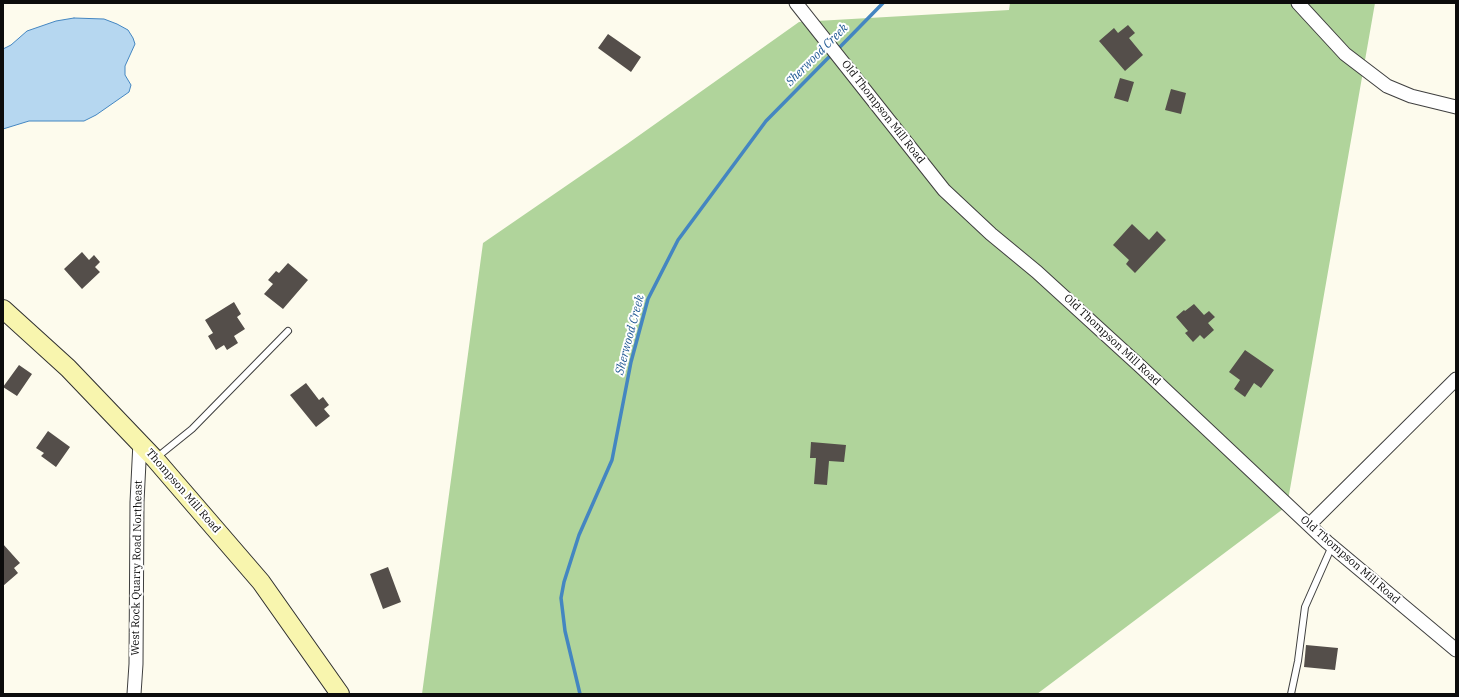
<!DOCTYPE html>
<html>
<head>
<meta charset="utf-8">
<style>
	body { margin:0 }
	#map { position:relative; width:1459px; height:697px; overflow:hidden; background:#fdfbed; font-family:"IBM Plex Serif",serif }
	canvas { display:block }
	.frame { position:absolute; inset:0; border:4px solid #0c0c0c; pointer-events:none }
</style>
</head>
<body>
<div id="map">
<canvas width="1459" height="697"></canvas>
<div class="frame"></div>
</div>
<script>
const context = document.querySelector('canvas').getContext('2d');
context.lineJoin = 'round';
function fill(path, color) {
  context.fillStyle = color;
  context.fill(path, 'evenodd');
}
function shape(rows) {
  const path = new Path2D();
  for (const r of rows) {
    path.moveTo(r[0], r[1]);
    for (let i = 2; i < r.length; i += 2) path.lineTo(r[i], r[i + 1]);
  }
  return path;
}
function trace(path, color, width, dash) {
  context.strokeStyle = color;
  context.lineWidth = width;
  context.lineCap = dash ? 'butt' : 'round';
  context.setLineDash(dash || []);
  context.stroke(path);
}
function write(font, color, halo, rows, align = 'center') {
  context.font = font + ' "IBM Plex Serif",serif';
  context.lineWidth = 4;
  context.setLineDash([]);
  context.textBaseline = 'middle';
  context.strokeStyle = halo;
  context.fillStyle = color;
  for (const [text, x, y, turn = 0] of rows) {
    context.save();
    context.translate(x, y);
    context.rotate((+turn || 0) * Math.PI / 180);
    context.textAlign = isNaN(turn) ? turn : align;
    if (halo) context.strokeText(text, 0, 0);
    context.fillText(text, 0, 0);
    context.restore();
  }
}
fill(shape([
	[1010,3,1375,3,1287,506,1037,694,422,694,483,243,627,144,799,22,1009,10]
]), '#b0d49b');
const water = shape([
	[74,18,104,19,117,24,128,30,133,38,135,44,125,66,125,75,131,85,129,92,96,115,84,121,29,121,3,129,3,49,11,45,27,31,56,21,74,18]
]);
fill(water, '#b6d7f0');
trace(water, '#4486c1', 1);
trace(shape([
	[837,50,883,3],
	[580,694,565,631,561,598,564,582,579,535,612,460,631,362,648,299,678,240,766,121,832,54]
]), '#4486c1', 3.5);
fill(shape([
	[1128,25,1135,33,1129,38,1143,55,1125,71,1099,41,1114,28,1118,33],
	[608,34,641,57,631,72,598,48],
	[1120,78,1134,82,1128,102,1114,98],
	[1171,89,1186,93,1181,114,1165,110],
	[1132,224,1149,240,1157,231,1166,240,1135,273,1126,264,1129,260,1113,245],
	[82,252,89,260,94,255,100,262,95,267,100,272,82,289,64,269],
	[288,263,308,280,283,309,264,294,273,284,268,280,276,271,279,273],
	[234,302,241,314,237,317,245,329,234,336,238,343,227,350,224,345,216,350,208,336,213,333,205,320],
	[1194,304,1204,315,1209,311,1215,317,1208,323,1214,330,1204,339,1200,335,1193,342,1185,333,1188,331,1176,317,1184,310,1185,311],
	[1245,350,1274,370,1261,388,1254,383,1245,397,1234,389,1240,380,1229,372],
	[19,365,32,374,17,396,3,387],
	[306,383,319,400,323,397,329,405,324,409,330,416,316,427,290,395],
	[48,431,70,447,56,467,41,456,44,453,36,448],
	[811,442,846,445,844,462,829,461,827,485,814,484,816,458,810,458],
	[3,544,20,563,14,568,18,573,3,586],
	[388,567,401,602,383,609,370,574],
	[1306,645,1338,648,1335,670,1304,667]
]), '#544e4a');
const lane = shape([
	[156,458,192,429,288,331],
	[1291,694,1298,661,1305,607,1332,546]
]);
const street = shape([
	[796,3,944,190,991,234,1037,272,1141,367,1327,542,1456,650],
	[1298,3,1345,54,1387,86,1411,96,1456,107],
	[1309,525,1456,379],
	[134,694,136,664,137,502,140,442]
]);
const secondary = shape([
	[3,309,68,368,155,459,261,582,340,694]
]);
trace(lane, '#3f3f3f', 8);
trace(street, '#3f3f3f', 15);
trace(secondary, '#2e2e2e', 20);
trace(lane, '#fff', 6);
trace(street, '#fff', 13);
trace(secondary, '#f8f5ae', 18);
write('11px', '#0c0c0c', '#fff', [
	["Old Thompson Mill Road",883,112,52],
	["Old Thompson Mill Road",1112,340,43],
	["Thompson Mill Road",183,491,49],
	["Old Thompson Mill Road",1350,560,41],
	["West Rock Quarry Road Northeast",137,568,-89]
]);
write('italic 12px', '#215993', '#fff', [
	["Sherwood Creek",817,55,-45],
	["Sherwood Creek",630,335,-75]
]);
</script>
</body>
</html>
